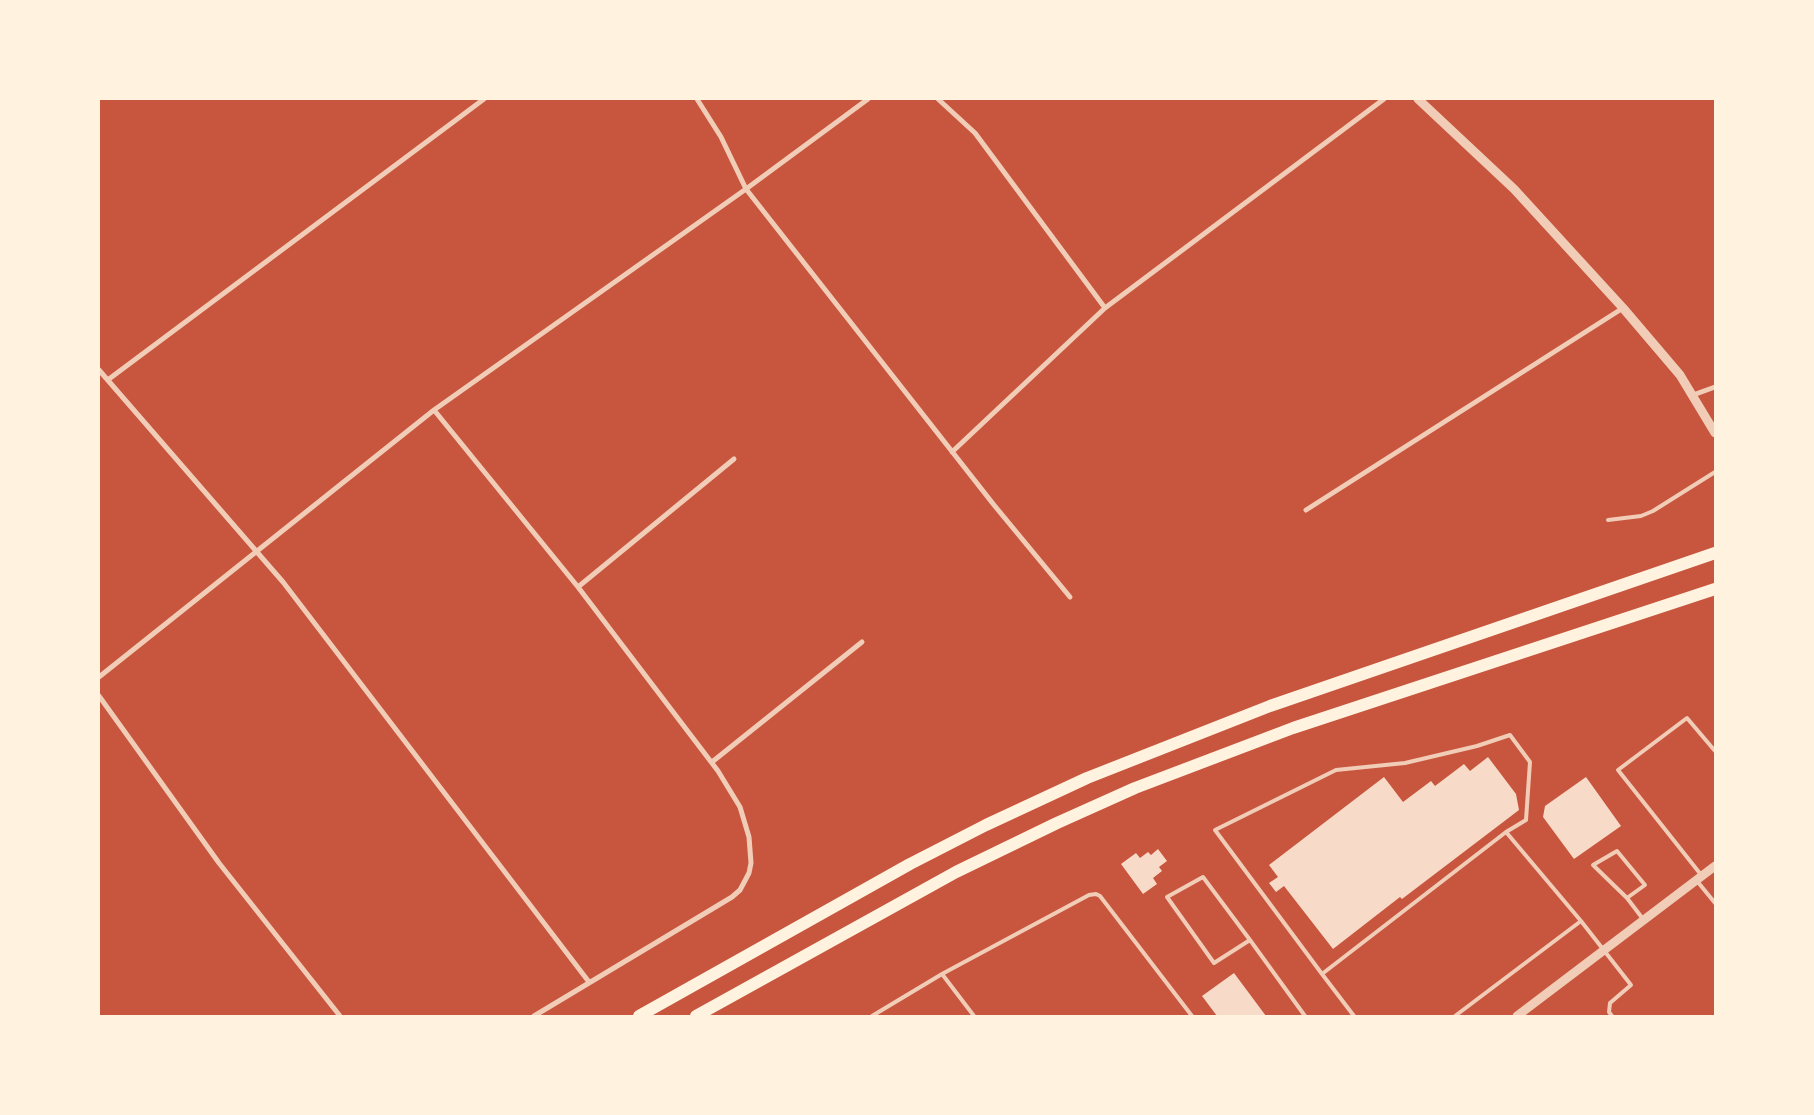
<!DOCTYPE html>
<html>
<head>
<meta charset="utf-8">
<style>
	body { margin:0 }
	#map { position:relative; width:1814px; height:1115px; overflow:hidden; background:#c8553d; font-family:"Sofia Sans Condensed",sans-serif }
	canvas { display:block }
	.frame { position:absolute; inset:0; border:100px solid #fff3e0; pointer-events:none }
</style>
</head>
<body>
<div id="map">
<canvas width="1814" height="1115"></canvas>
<div class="frame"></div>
</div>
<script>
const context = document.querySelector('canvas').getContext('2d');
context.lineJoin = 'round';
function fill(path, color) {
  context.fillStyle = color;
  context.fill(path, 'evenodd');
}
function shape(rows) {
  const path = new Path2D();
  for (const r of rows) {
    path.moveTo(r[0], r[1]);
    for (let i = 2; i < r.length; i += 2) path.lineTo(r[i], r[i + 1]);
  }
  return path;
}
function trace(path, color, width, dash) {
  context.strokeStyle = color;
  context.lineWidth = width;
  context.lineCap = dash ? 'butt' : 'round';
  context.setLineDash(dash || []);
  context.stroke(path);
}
fill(shape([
	[1488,757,1516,794,1519,810,1402,899,1400,897,1333,949,1284,886,1276,892,1269,883,1278,877,1269,865,1384,777,1403,802,1431,781,1435,786,1464,764,1470,771],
	[1586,777,1621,826,1574,859,1543,817,1545,806],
	[1158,849,1167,861,1159,867,1162,871,1153,878,1157,884,1143,894,1121,864,1136,853,1140,858,1148,852,1151,855],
	[1234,973,1266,1016,1217,1016,1202,996]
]), '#f7dbc8');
trace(shape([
	[1608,520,1641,516,1653,511,1715,472],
	[1702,876,1618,770,1687,718,1715,751],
	[1697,881,1715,903],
	[1627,898,1645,885,1617,851,1593,865,1627,898,1643,919],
	[1250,940,1214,963,1167,897,1203,877,1250,940,1305,1016],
	[1322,974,1215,830,1336,770,1405,763,1477,746,1510,735,1530,762,1526,820,1506,832],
	[872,1016,942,974],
	[974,1016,942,974,1089,895,1096,894,1100,896,1192,1016],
	[1354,1016,1322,974,1506,832,1581,921,1631,985,1610,1003,1609,1012,1612,1016],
	[1455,1016,1581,921]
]), '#f1ccb7', 4);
trace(shape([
	[697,99,721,137,746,189,994,505,1070,597],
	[938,99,975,133,1105,308],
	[99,370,283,582,589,982],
	[109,379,484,99],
	[1693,395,1715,387],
	[434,410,578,587,718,771,740,807,749,837,751,863,749,873,740,890,732,897,534,1016],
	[952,452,1105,308,1384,99],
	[1306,510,1623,308],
	[578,587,734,459],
	[99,677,434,410,746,189,868,99],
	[99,696,219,863,340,1016],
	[712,762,862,642]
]), '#f1ccb7', 5);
trace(shape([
	[1418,99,1514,189,1623,308,1680,375,1715,433],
	[1517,1016,1715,866]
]), '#f1ccb7', 9);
trace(shape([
	[639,1016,910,864,986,825,1087,778,1270,706,1715,553],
	[696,1016,956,872,1057,823,1135,788,1293,728,1715,589]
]), '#fff3e0', 12);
</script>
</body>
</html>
